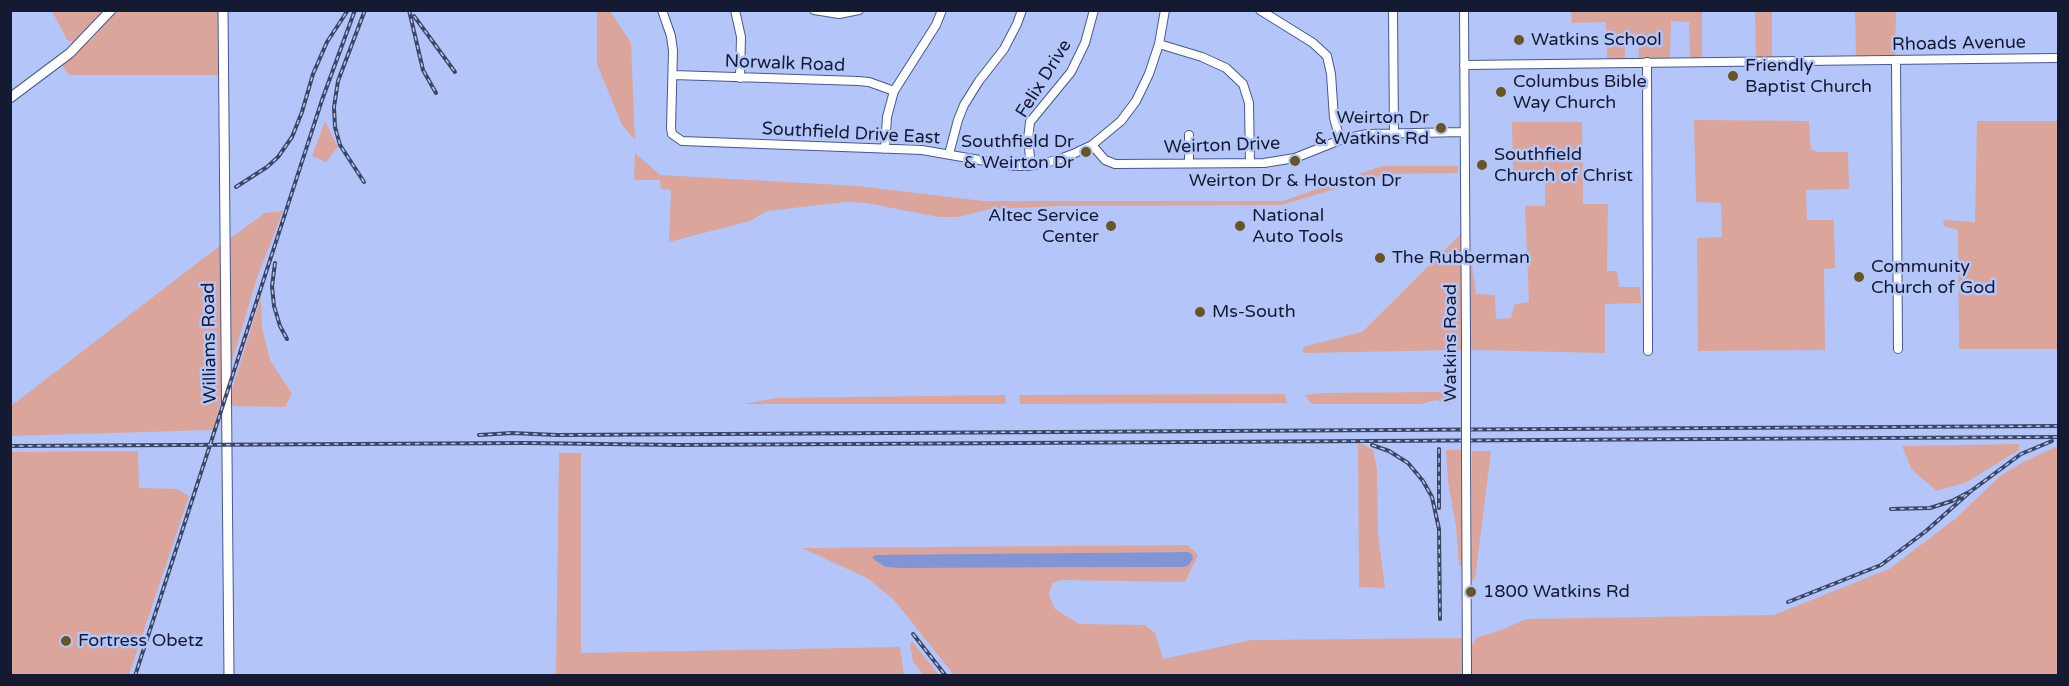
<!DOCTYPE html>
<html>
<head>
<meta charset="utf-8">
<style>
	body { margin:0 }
	#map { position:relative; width:2069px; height:686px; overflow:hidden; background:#b4c6f9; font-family:"Varela Round",sans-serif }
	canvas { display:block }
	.frame { position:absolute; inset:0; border:12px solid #131a32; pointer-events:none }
</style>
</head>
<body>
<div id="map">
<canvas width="2069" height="686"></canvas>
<div class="frame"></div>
</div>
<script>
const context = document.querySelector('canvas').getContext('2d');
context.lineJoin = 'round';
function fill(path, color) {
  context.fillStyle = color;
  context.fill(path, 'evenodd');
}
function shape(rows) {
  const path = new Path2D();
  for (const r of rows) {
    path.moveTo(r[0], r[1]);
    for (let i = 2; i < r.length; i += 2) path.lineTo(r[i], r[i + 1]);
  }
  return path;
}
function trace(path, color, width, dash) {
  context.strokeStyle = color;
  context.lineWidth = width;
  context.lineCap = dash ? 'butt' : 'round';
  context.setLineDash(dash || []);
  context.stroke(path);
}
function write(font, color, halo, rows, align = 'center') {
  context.font = font + ' "Varela Round",sans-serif';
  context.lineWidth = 5;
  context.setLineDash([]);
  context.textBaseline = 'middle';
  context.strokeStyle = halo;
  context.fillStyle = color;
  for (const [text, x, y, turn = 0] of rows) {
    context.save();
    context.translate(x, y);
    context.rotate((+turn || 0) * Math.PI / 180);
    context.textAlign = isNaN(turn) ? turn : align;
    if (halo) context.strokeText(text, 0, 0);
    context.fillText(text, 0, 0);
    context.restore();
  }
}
fill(shape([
	[52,11,106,11,74,42,67,40],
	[116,11,221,11,221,75,69,75,62,65,92,39],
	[597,11,610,11,631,43,635,140,622,125,597,64],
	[1571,11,1702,11,1702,59,1690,59,1689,22,1671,21,1670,59,1639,60,1638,35,1625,35,1625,59,1607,59,1606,22,1572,23],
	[1755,11,1772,11,1772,58,1756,59],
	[1855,11,1896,11,1895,56,1856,57],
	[1694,120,1809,121,1811,149,1817,152,1848,152,1849,189,1806,190,1807,220,1834,220,1835,268,1824,269,1825,350,1698,351,1697,238,1722,237,1721,203,1696,202],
	[325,121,338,147,326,162,312,156],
	[1977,121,2058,121,2058,349,1959,349,1958,230,1944,226,1943,220,1975,222],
	[1512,122,1582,122,1583,204,1608,204,1607,271,1617,271,1619,287,1640,287,1641,303,1605,304,1605,353,1471,350,1470,251,1476,294,1495,295,1496,319,1511,318,1515,304,1529,302,1525,206,1545,206,1545,175,1513,175],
	[635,153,660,175,858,186,983,201,1283,201,1382,166,1458,166,1458,173,1387,174,1281,205,1062,206,990,209,958,217,939,217,866,203,846,202,767,211,750,221,669,242,671,190,661,189,660,180,634,180],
	[283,211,257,278,230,368,228,240,265,213],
	[1462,233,1461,350,1303,353,1303,347,1362,332],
	[222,244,224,389,213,430,11,436,11,406],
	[261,297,262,327,270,360,292,394,285,407,231,406,231,392],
	[1437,392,1453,394,1450,404,1435,400,1422,404,1312,404,1304,395,1323,393],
	[1285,394,1287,403,1020,404,1019,395],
	[1005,395,1006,404,742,404,777,398],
	[1358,442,1373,450,1377,469,1378,535,1385,588,1359,587],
	[2019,444,2019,450,1967,482,1937,491,1912,470,1902,446],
	[2058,446,2058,675,1472,675,1472,645,1477,637,1499,631,1526,619,1774,615,1889,569,1955,519,2000,476,2023,462],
	[1446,450,1461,450,1464,568,1459,565,1456,526,1448,482],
	[138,451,139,488,177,489,189,496,129,675,11,675,11,452],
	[1472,451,1491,451,1475,579,1471,581],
	[559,453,581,453,581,653,900,647,904,675,556,675],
	[1188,545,1198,555,1185,582,1061,580,1052,583,1049,595,1055,609,1079,624,1145,625,1155,633,1163,659,1251,640,1464,638,1464,675,954,675,894,600,867,578,802,548],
	[1188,552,1192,554,1189,565,1184,567,899,568,885,567,873,556],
	[912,641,939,675,924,675,913,662,910,644]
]), '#dca59b');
fill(shape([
	[1188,552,1192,554,1193,558,1189,565,1184,567,899,568,885,567,872,558,875,555]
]), '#8095d5');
const minor = shape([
	[662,10,671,36,673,51,671,128,672,134,682,141,922,150,1014,166,1031,166,1057,160,1073,154,1092,145,1121,121,1136,101,1149,74,1159,44,1165,10],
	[735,10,741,37,740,78],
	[814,10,839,14,859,10],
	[1260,10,1313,43,1327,56,1331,74,1334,118,1340,140],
	[1393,10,1394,132],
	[1464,10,1466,339],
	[1159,44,1202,57,1226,68,1243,84,1249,103,1250,163],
	[1896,60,1898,349],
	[1647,62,1648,351],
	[1464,65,2058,58],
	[673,75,858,81,869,82,894,91],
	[1189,135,1189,163],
	[1092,145,1105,160,1115,164,1264,163,1295,158,1340,140,1367,134,1464,132],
	[885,149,887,117,894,91,936,25,942,10],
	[949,154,958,120,964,105,979,81,1004,49,1017,24,1022,10],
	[1031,166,1028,139,1030,122,1071,72,1085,43,1094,10],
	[1466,456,1467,676]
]);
const major = shape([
	[223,10,229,676],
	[10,98,70,53,111,10]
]);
trace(minor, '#475890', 10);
trace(major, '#475890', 11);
trace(minor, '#fff', 8);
trace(major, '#fff', 9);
const rail = shape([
	[409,10,423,70,436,93],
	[414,16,455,72],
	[364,182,340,145,335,127,334,107,338,81,365,10],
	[236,187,267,167,278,157,292,137,302,112,313,74,327,42,348,10],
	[275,263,272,286,274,306,280,326,287,339],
	[479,435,512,433,557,435,2058,426],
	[1372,445,1389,451,1408,463,1423,481,1432,497,1439,529,1440,619],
	[10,446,525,443,678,445,2058,437],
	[1439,449,1439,508],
	[1891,509,1930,508,1952,501,1971,491,2021,454,2052,441],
	[1788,602,1881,565,1926,531,1971,491],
	[913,634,946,676],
	[135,676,322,100,355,10]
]);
trace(rail, '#3b4564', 4);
trace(rail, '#b4c6f9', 1.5, [4.5]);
const minorBridge = shape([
	[1466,339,1466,456]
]);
trace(minorBridge, '#475890', 10, []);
trace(minorBridge, '#fff', 8);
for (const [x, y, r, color] of [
	[1519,40,6,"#675523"],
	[1733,76,6,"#675523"],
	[1501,92,6,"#675523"],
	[1441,128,6,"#675523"],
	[1086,152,6,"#675523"],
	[1295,161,6,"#675523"],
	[1482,165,6,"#675523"],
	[1111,226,6,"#675523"],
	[1240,226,6,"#675523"],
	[1380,258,6,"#675523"],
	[1859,277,6,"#675523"],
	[1200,312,6,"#675523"],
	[1471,592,6,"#675523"],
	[66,641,6,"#675523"]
]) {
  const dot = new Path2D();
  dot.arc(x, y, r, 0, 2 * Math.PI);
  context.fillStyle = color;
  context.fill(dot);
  trace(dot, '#b4c6f9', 2);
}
write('18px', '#131a32', '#b4c6f9', [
	["Watkins School",1531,40],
	["Friendly",1745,66],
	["Baptist Church",1745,87],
	["Columbus Bible",1513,82],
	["Way Church",1513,103],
	["Weirton Dr",1429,118,"right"],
	["& Watkins Rd",1429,139,"right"],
	["Southfield Dr",1074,142,"right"],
	["& Weirton Dr",1074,163,"right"],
	["Southfield",1494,155],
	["Church of Christ",1494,176],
	["Weirton Dr & Houston Dr",1295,181,"center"],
	["Altec Service",1099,216,"right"],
	["Center",1099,237,"right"],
	["National",1252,216],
	["Auto Tools",1252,237],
	["The Rubberman",1392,258],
	["Community",1871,267],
	["Church of God",1871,288],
	["Ms-South",1212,312],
	["1800 Watkins Rd",1483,592],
	["Fortress Obetz",78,641]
], 'left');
write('18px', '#131a32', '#b4c6f9', [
	["Rhoads Avenue",1959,44,-1],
	["Norwalk Road",785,64,2],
	["Felix Drive",1044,79,-58],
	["Southfield Drive East",851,134,3],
	["Weirton Drive",1222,146,-2],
	["Williams Road",210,343,-91],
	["Watkins Road",1451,343,-90]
]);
</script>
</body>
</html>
